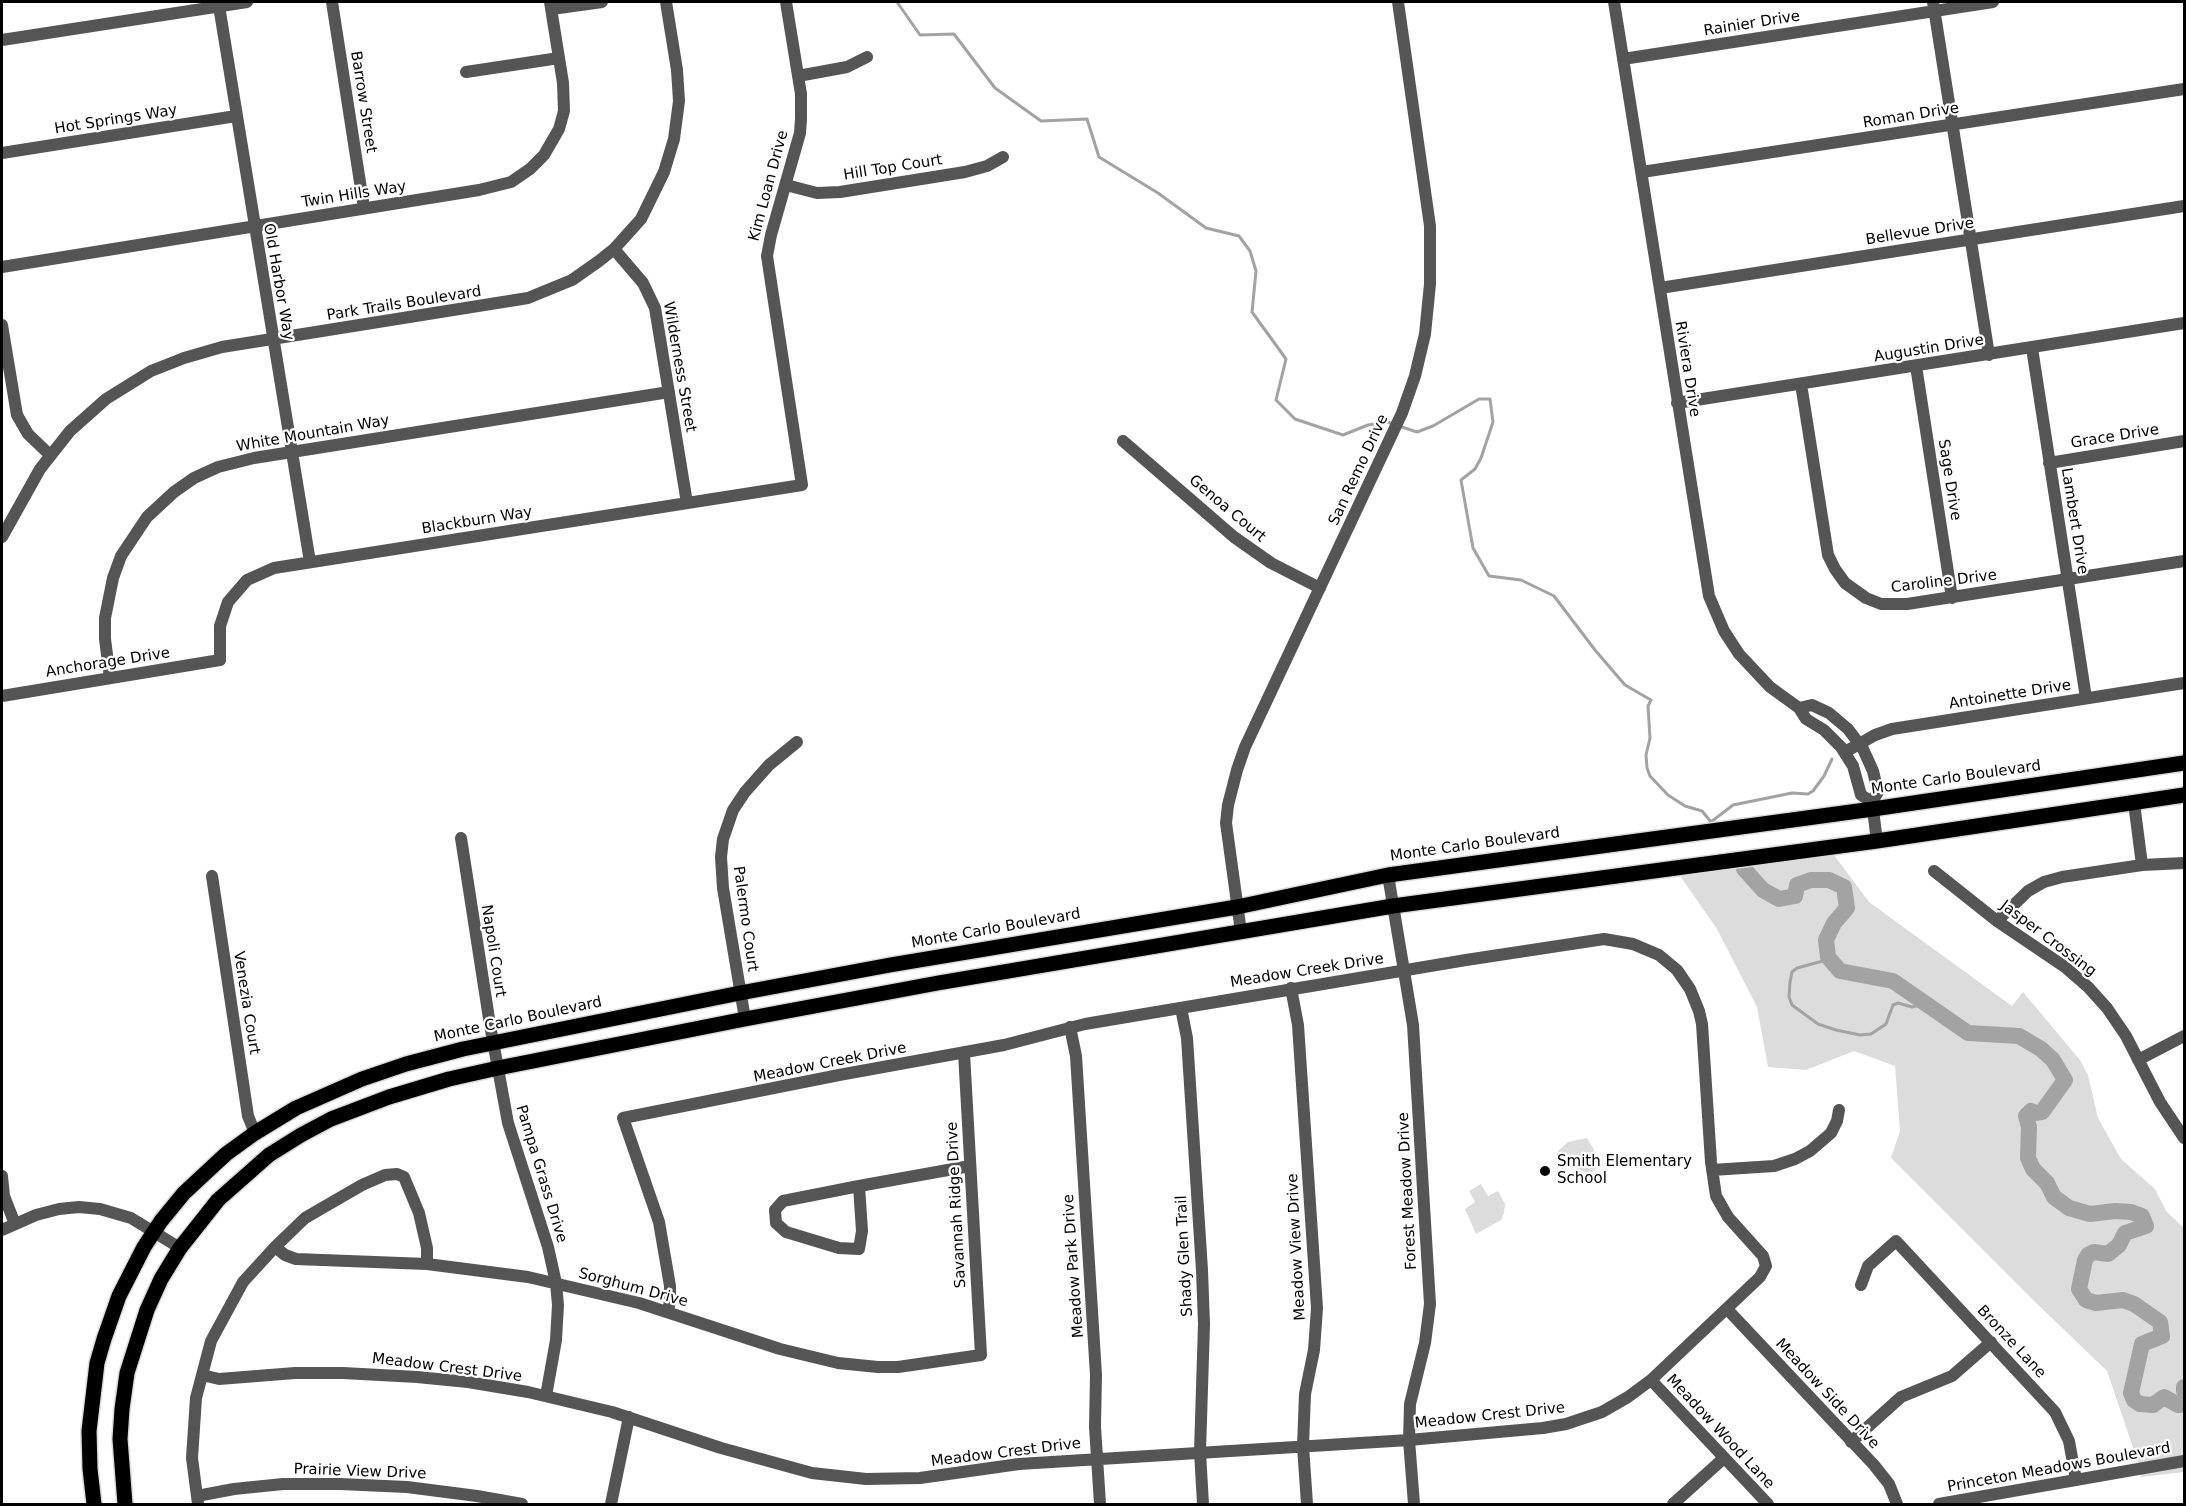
<!DOCTYPE html>
<html>
<head>
<meta charset="utf-8">
<style>
	body { margin:0 }
	#map { position:relative; width:2186px; height:1506px; overflow:hidden; background:#fff; font-family:"DejaVu Sans",sans-serif }
	canvas { display:block }
	.frame { position:absolute; inset:0; border:3px solid #000; pointer-events:none }
</style>
</head>
<body>
<div id="map">
<canvas width="2186" height="1506"></canvas>
<div class="frame"></div>
</div>
<script>
const context = document.querySelector('canvas').getContext('2d');
context.lineJoin = 'round';
function fill(path, color) {
  context.fillStyle = color;
  context.fill(path, 'evenodd');
}
function shape(rows) {
  const path = new Path2D();
  for (const r of rows) {
    path.moveTo(r[0], r[1]);
    for (let i = 2; i < r.length; i += 2) path.lineTo(r[i], r[i + 1]);
  }
  return path;
}
function trace(path, color, width, dash) {
  context.strokeStyle = color;
  context.lineWidth = width;
  context.lineCap = dash ? 'butt' : 'round';
  context.setLineDash(dash || []);
  context.stroke(path);
}
function write(font, color, halo, rows, align = 'center') {
  context.font = font + ' "DejaVu Sans",sans-serif';
  context.lineWidth = 4.5;
  context.setLineDash([]);
  context.textBaseline = 'middle';
  context.strokeStyle = halo;
  context.fillStyle = color;
  for (const [text, x, y, turn = 0] of rows) {
    context.save();
    context.translate(x, y);
    context.rotate((+turn || 0) * Math.PI / 180);
    context.textAlign = isNaN(turn) ? turn : align;
    if (halo) context.strokeText(text, 0, 0);
    context.fillText(text, 0, 0);
    context.restore();
  }
}
fill(shape([
	[1834,855,1869,902,2012,1006,2023,992,2080,1060,2088,1075,2098,1118,2121,1159,2155,1189,2166,1211,2184,1228,2184,1472,2141,1477,2138,1462,2107,1371,2033,1300,1891,1158,1900,1131,1895,1066,1854,1051,1806,1070,1768,1067,1757,1007,1717,929,1678,873],
	[1587,1138,1594,1150,1599,1166,1592,1172,1587,1173,1577,1169,1558,1151,1568,1142],
	[1481,1184,1488,1196,1498,1191,1505,1204,1504,1213,1501,1220,1476,1234,1465,1209,1475,1202,1469,1191]
]), '#dcdcdc');
trace(shape([
	[897,2,920,35,954,34,995,88,1041,121,1087,119,1099,157,1158,193,1206,228,1239,236,1250,251,1256,271,1252,312,1286,359,1276,400,1295,419,1343,435,1368,425,1388,422,1393,424],
	[1399,426,1417,432,1433,426,1479,399,1490,399,1493,422,1481,458,1475,469,1461,480,1473,548,1489,576,1521,580,1554,596,1595,650,1625,685,1651,700,1648,706,1650,738,1646,755,1647,768,1650,776,1668,795,1685,806,1702,811,1711,822,1733,805,1792,793,1808,794,1813,791,1824,776,1832,759],
	[1828,957,1823,961,1797,968,1792,972,1790,982,1789,997,1792,1005,1818,1024,1836,1030,1860,1035,1871,1034,1886,1024,1893,1005,1898,1003,1912,1007,1928,1003]
]), '#a3a3a3', 3);
trace(shape([
	[1744,869,1763,890,1779,899,1795,896,1797,885,1811,880,1829,880,1844,887,1847,908,1834,923,1826,940,1828,957,1840,971,1893,981,1968,1033,2019,1036,2041,1049,2053,1060,2065,1080,2042,1112,2035,1113,2031,1111,2026,1116,2029,1127,2028,1158,2033,1169,2047,1183,2054,1197,2069,1208,2090,1214,2115,1211,2131,1212,2142,1216,2146,1226,2125,1233,2119,1245,2108,1254,2094,1252,2088,1255,2085,1260,2079,1289,2086,1300,2096,1303,2123,1300,2134,1304,2160,1322,2162,1336,2142,1344,2131,1393,2134,1400,2140,1404,2153,1405,2164,1397,2178,1405,2184,1404],
	[2184,1387,2184,1391]
]), '#a3a3a3', 16);
const major = shape([
	[94,1504,90,1469,89,1431,97,1363,104,1339,119,1296,144,1247,161,1221,184,1193,226,1154,255,1133,296,1108,362,1079,406,1064,463,1049,740,993,890,965,1237,907,1388,875,1873,809,2184,763],
	[125,1504,120,1439,122,1409,127,1373,147,1310,161,1279,180,1248,218,1200,269,1155,301,1135,331,1119,389,1097,449,1079,498,1068,745,1019,938,983,1393,906,1877,841,2184,795]
]);
trace(major, '#dbdbdb', 18);
trace(shape([
	[332,2,364,208],
	[1614,2,1709,596,1724,631,1739,654,1770,687,1799,708,1806,719,1824,730,1841,747,1853,766,1861,795,1872,802],
	[1933,2,1989,355],
	[219,6,310,562],
	[552,9,602,2],
	[2,40,247,2],
	[1623,59,1993,2],
	[466,72,559,58],
	[798,76,847,67,867,57],
	[2,153,236,116],
	[1642,172,2184,89],
	[786,185,817,193,840,192,965,172,987,166,1003,157],
	[614,249,643,283,655,308,687,503],
	[2,267,479,190,511,182,530,169,544,155,559,129,564,111,563,83,550,2],
	[1660,288,2184,206],
	[2,325,17,415,28,434,50,455],
	[2032,348,2086,698],
	[1916,366,1952,598],
	[1801,384,1828,555,1835,569,1845,583,1866,598,1881,604,1907,604,2184,561],
	[1677,403,2184,323],
	[1123,441,1234,537,1271,563,1320,588],
	[2049,463,2184,441],
	[2,537,40,469,70,431,106,399,151,371,184,358,222,347,528,298,572,280,599,261,614,249,641,219,664,172,674,139,679,101,677,70,666,2],
	[110,678,105,639,105,618,113,578,121,556,147,517,174,492,194,478,218,467,254,458,669,392],
	[2,696,220,660,220,626,228,602,247,580,274,568,802,485,767,256,771,235,800,133,801,119,801,94,786,2],
	[1799,708,1812,705,1829,713,1848,729,1863,749,1873,771,1878,792,1872,802,1877,841],
	[1845,752,1875,735,1892,729,2184,683],
	[2134,803,2142,865],
	[461,838,490,1025,508,1123,548,1247,556,1283,558,1305,556,1340,546,1396],
	[1934,871,1997,921,2065,967,2088,987,2107,1008,2126,1036,2160,1102,2184,1138],
	[1388,875,1413,1025,1430,1304,1425,1343,1410,1404,1409,1440,1414,1504],
	[212,876,248,1116,255,1133],
	[1997,921,2028,891,2044,882,2062,877,2142,865,2184,863],
	[1241,932,1226,823,1228,805,1237,770,1245,747,1402,413,1415,376,1425,334,1430,284,1430,226,1398,2],
	[1291,988,1298,1025,1317,1308,1314,1350,1305,1394,1303,1446,1307,1504],
	[1181,1008,1187,1038,1202,1270,1204,1324,1200,1452,1203,1504],
	[745,1019,723,888,721,857,723,839,733,810,745,792,769,765,797,742],
	[1070,1027,1076,1056,1096,1375,1095,1427,1100,1504],
	[2138,1060,2184,1036],
	[1712,1170,1774,1166,1795,1159,1810,1151,1831,1133,1837,1121,1839,1110],
	[2,1176,4,1196,15,1224],
	[859,1186,862,1231,859,1249,839,1248,786,1232,776,1223,775,1210,783,1201,859,1186,970,1166],
	[2,1230,36,1215,59,1209,79,1207,100,1209,131,1218,180,1248],
	[275,1247,285,1255,296,1259,427,1264,528,1277,639,1303,780,1349,838,1363,878,1367,898,1367,981,1355,964,1053],
	[1861,1285,1868,1266,1896,1241,2055,1412,2069,1441,2076,1480],
	[1727,1309,1874,1465,1889,1484,1897,1504],
	[202,1375,219,1379,295,1373,343,1373,417,1377,468,1382,528,1392,612,1412,721,1448,812,1473,866,1479,920,1478,1019,1464,1409,1440,1543,1428,1566,1424,1602,1412,1628,1397,1651,1380,1760,1277,1766,1266,1763,1256,1728,1217,1716,1196,1711,1162,1702,1024,1699,1011,1690,989,1677,970,1659,955,1633,944,1604,939,1466,960,1085,1024,1004,1045,839,1075,623,1118,659,1222,670,1286,670,1301,668,1311],
	[1651,1380,1768,1504],
	[1851,1442,1901,1397,1952,1376,1991,1342],
	[197,1496,234,1489,283,1484,340,1484,407,1487,477,1496,522,1504],
	[198,1504,192,1458,196,1398,211,1341,243,1282,275,1247,305,1218,362,1185,385,1175,397,1174,404,1177,419,1213,427,1248,427,1264],
	[611,1504,629,1417],
	[1673,1504,1724,1458],
	[1939,1504,2184,1461]
]), '#555', 12);
trace(major, '#000', 15);
for (const [x, y, r, color] of [
	[1545,1171,6,"#000"]
]) {
  const dot = new Path2D();
  dot.arc(x, y, r, 0, 2 * Math.PI);
  context.fillStyle = color;
  context.fill(dot);
  trace(dot, '#fff', 2);
}
write('15px', '#000', '#fff', [
	["Rainier Drive",1752,24,-9],
	["Barrow Street",363,102,81],
	["Roman Drive",1911,116,-9],
	["Hot Springs Way",116,120,-9],
	["Hill Top Court",893,168,-9],
	["Kim Loan Drive",769,186,-75],
	["Twin Hills Way",354,195,-9],
	["Bellevue Drive",1920,232,-9],
	["Old Harbor Way",278,282,80],
	["Park Trails Boulevard",404,304,-9],
	["Augustin Drive",1929,349,-9],
	["Wilderness Street",679,367,80],
	["Riviera Drive",1687,369,81],
	["White Mountain Way",313,434,-10],
	["Grace Drive",2115,437,-9],
	["San Remo Drive",1359,470,-65],
	["Sage Drive",1949,480,81],
	["Genoa Court",1227,509,40],
	["Blackburn Way",477,521,-9],
	["Lambert Drive",2074,521,81],
	["Caroline Drive",1944,582,-7],
	["Anchorage Drive",108,663,-9],
	["Antoinette Drive",2010,695,-9],
	["Monte Carlo Boulevard",1956,778,-8],
	["Monte Carlo Boulevard",1475,845,-8],
	["Palermo Court",745,919,82],
	["Monte Carlo Boulevard",996,929,-10],
	["Jasper Crossing",2048,939,37],
	["Napoli Court",493,951,81],
	["Meadow Creek Drive",1307,971,-9],
	["Venezia Court",246,1003,81],
	["Monte Carlo Boulevard",518,1020,-12],
	["Meadow Creek Drive",830,1063,-11],
	["Pampa Grass Drive",541,1174,73],
	["Forest Meadow Drive",1408,1191,-93],
	["Savannah Ridge Drive",957,1205,-93],
	["Meadow View Drive",1297,1247,-93],
	["Shady Glen Trail",1185,1256,-93],
	["Meadow Park Drive",1074,1266,-94],
	["Sorghum Drive",633,1288,15],
	["Bronze Lane",2011,1342,47],
	["Meadow Crest Drive",447,1368,7],
	["Meadow Side Drive",1827,1394,47],
	["Meadow Crest Drive",1490,1416,-6],
	["Meadow Wood Lane",1720,1432,47],
	["Meadow Crest Drive",1006,1453,-7],
	["Princeton Meadows Boulevard",2059,1468,-10],
	["Prairie View Drive",360,1472,2]
]);
write('15px', '#000', '#fff', [
	["Smith Elementary",1557,1162],
	["School",1557,1179]
], 'left');
</script>
</body>
</html>
